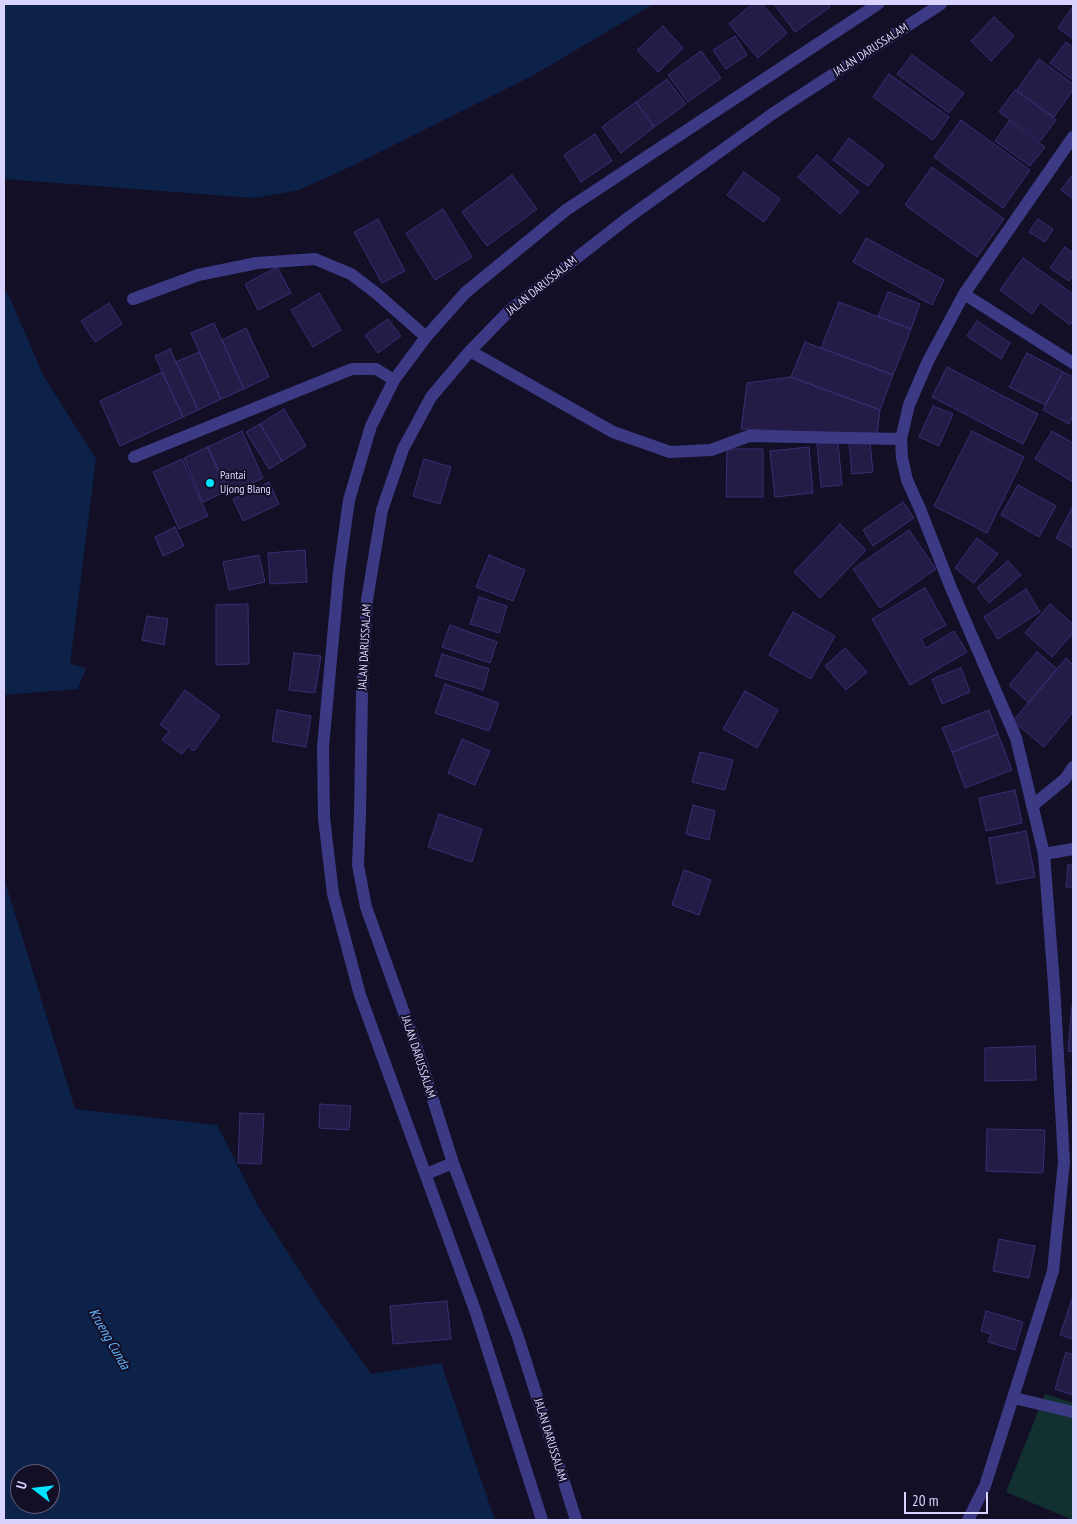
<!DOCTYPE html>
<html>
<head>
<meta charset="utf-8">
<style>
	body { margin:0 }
	#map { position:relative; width:1077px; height:1524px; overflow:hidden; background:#130f26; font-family:"PT Sans Narrow",sans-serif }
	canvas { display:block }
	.frame { position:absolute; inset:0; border:5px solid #d9d4ff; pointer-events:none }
	.north { position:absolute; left:10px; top:1464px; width:50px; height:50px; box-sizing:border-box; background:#130f26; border:1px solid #625e7d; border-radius:50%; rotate:286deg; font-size:14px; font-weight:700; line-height:20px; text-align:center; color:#d9d4ff }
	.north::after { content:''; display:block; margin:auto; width:18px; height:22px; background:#00e5ff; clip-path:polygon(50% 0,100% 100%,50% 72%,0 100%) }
	.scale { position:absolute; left:904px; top:1492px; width:84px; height:22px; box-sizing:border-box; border:2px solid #d9d4ff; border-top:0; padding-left:6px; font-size:15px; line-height:18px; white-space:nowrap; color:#d9d4ff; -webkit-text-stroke:4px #130f26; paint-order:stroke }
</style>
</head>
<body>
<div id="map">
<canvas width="1077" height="1524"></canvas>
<div class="frame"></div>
<div class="north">U</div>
<div class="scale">20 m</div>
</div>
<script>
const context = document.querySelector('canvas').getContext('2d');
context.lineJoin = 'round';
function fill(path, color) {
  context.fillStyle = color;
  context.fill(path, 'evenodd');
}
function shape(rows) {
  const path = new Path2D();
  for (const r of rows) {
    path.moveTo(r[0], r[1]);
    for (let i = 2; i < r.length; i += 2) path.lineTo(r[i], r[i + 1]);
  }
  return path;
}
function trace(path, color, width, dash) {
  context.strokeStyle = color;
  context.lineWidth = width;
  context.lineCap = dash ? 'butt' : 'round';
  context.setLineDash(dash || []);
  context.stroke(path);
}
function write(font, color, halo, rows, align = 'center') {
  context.font = font + ' "PT Sans Narrow",sans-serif';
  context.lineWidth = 4;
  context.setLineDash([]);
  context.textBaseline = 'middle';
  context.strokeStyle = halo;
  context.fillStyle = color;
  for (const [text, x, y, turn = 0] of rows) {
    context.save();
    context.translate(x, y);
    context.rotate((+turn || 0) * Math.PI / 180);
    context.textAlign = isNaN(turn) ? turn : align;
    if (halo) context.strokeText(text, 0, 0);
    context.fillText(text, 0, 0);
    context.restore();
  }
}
fill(shape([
	[1045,1394,1073,1403,1073,1520,1006,1492]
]), '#12302f');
fill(shape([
	[4,4,654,4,532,76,352,166,299,190,254,198,4,179],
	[4,290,9,296,43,375,96,459,70,664,86,668,78,689,4,695],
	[4,878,75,1109,217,1125,259,1208,322,1305,371,1374,441,1363,495,1520,4,1520],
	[20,1474,50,1474,50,1504,20,1504]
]), '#0c2248');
const building = shape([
	[752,4,762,4,787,33,758,58,729,24,752,4],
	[774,4,827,4,830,7,795,32,774,4],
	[1073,6,1073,39,1058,28,1073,6],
	[994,17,1014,36,991,61,971,41,994,17],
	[663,26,683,48,658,72,637,50,663,26],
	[735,36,747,55,726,69,713,50,735,36],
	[1066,42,1073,47,1073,80,1050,63,1066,42],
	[701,51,721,78,688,102,668,75,701,51],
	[912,55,964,93,949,113,897,74,912,55],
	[1039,59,1073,84,1073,90,1054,117,1017,90,1039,59],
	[889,74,949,117,933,140,873,97,889,74],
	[667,79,686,104,654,127,636,102,667,79],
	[1015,90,1056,120,1040,141,999,112,1015,90],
	[636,102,654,127,621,153,602,127,636,102],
	[961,120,1030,170,1003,208,934,157,961,120],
	[1009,121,1045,147,1030,166,995,141,1009,121],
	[595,134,612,161,581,182,564,155,595,134],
	[849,138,884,165,868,186,833,160,849,138],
	[817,155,859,192,840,214,798,177,817,155],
	[932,167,1004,219,977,257,905,205,932,167],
	[744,172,780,199,764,222,727,195,744,172],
	[1073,174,1073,199,1061,190,1073,174],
	[512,175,537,209,487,246,462,212,512,175],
	[443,209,472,257,435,280,406,233,443,209],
	[378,219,405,271,382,283,354,232,378,219],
	[1038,219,1053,229,1045,242,1029,232,1038,219],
	[866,238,944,280,932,305,853,262,866,238],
	[1065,247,1073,253,1073,274,1069,281,1050,268,1065,247],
	[1023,258,1073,294,1073,320,1070,325,1040,302,1032,314,1000,290,1023,258],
	[277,267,291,293,258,310,245,284,277,267],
	[888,292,920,304,911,329,878,316,888,292],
	[319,293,341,330,313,347,291,310,319,293],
	[839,302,911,329,893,375,821,348,839,302],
	[109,303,122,324,95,342,81,321,109,303],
	[388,319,401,336,378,353,365,335,388,319],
	[977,321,1010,343,1001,359,967,336,977,321],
	[214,323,244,389,221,399,191,333,214,323],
	[246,328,269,377,244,389,222,340,246,328],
	[805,342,893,375,880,410,791,377,805,342],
	[170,349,198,410,183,417,155,356,170,349],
	[199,352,221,399,198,410,176,362,199,352],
	[1027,353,1063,372,1045,405,1009,387,1027,353],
	[947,367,1038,414,1023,444,932,397,947,367],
	[162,372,183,417,120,446,100,401,162,372],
	[1063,372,1073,377,1073,416,1069,424,1043,410,1063,372],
	[791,377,880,410,877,435,741,429,747,383,791,377],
	[933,406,953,414,939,446,919,437,933,406],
	[284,409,306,446,282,461,260,424,284,409],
	[260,424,282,461,269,469,246,432,260,424],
	[242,431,263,478,230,494,208,447,242,431],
	[972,431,1024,457,987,533,934,506,972,431],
	[1052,431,1073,443,1073,482,1035,459,1052,431],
	[870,441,873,472,852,474,849,443,870,441],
	[838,442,842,485,821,487,817,444,838,442],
	[207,447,227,491,203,502,184,458,207,447],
	[809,447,813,493,775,497,770,451,809,447],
	[727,449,763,449,763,497,726,497,727,449],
	[182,459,208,516,179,529,153,472,182,459],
	[424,459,451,467,440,504,413,496,424,459],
	[269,482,279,504,243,521,233,499,269,482],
	[1018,485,1056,506,1039,537,1001,515,1018,485],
	[903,502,914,518,873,546,863,530,903,502],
	[1073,506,1073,548,1056,538,1073,506],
	[840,524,866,550,820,598,794,572,840,524],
	[175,527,184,546,163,556,155,537,175,527],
	[909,530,936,569,880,608,853,569,909,530],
	[977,538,998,554,974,583,955,568,977,538],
	[305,550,307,582,270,584,268,553,305,550],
	[259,555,265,582,229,590,223,562,259,555],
	[489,555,525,570,513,601,476,587,489,555],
	[1008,561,1021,575,989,603,977,588,1008,561],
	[925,588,946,625,921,639,926,648,954,631,967,652,910,685,872,619,925,588],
	[1026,589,1040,612,998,639,984,617,1026,589],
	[479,597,507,606,499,633,470,624,479,597],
	[248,604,249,664,216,665,216,605,248,604],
	[1050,604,1073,624,1073,633,1052,657,1025,633,1050,604],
	[793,612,835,636,811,679,769,655,793,612],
	[147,616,168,619,164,645,142,640,147,616],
	[450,625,497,642,490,663,442,647,450,625],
	[845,648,867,672,846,690,825,666,845,648],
	[1037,652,1057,669,1029,703,1009,685,1037,652],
	[294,653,321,656,315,693,289,690,294,653],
	[442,654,489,669,483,690,435,676,442,654],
	[1066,658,1073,665,1073,712,1044,747,1013,721,1066,658],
	[961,668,970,692,942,704,932,679,961,668],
	[445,684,499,703,489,731,435,713,445,684],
	[185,690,220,716,194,751,188,746,182,754,162,740,169,731,160,725,185,690],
	[745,691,778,710,757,748,723,729,745,691],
	[277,710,311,716,306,747,272,741,277,710],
	[989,710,998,734,952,752,942,728,989,710],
	[998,734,1012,770,965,788,952,752,998,734],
	[462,739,490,751,475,785,448,773,462,739],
	[700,752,733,760,725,790,692,782,700,752],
	[1015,790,1022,823,986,831,979,798,1015,790],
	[693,805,715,811,709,840,686,834,693,805],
	[439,814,482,829,472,862,428,847,439,814],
	[1026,831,1035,877,997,884,989,838,1026,831],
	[1068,865,1073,865,1073,887,1066,887,1068,865],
	[684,870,711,880,699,915,672,905,684,870],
	[1072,1006,1073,1006,1073,1052,1068,1051,1072,1006],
	[1035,1046,1036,1080,985,1081,985,1048,1035,1046],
	[320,1104,351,1106,349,1130,319,1128,320,1104],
	[240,1113,264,1114,261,1164,238,1163,240,1113],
	[987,1129,1045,1130,1043,1173,986,1171,987,1129],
	[999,1239,1035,1246,1029,1278,993,1271,999,1239],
	[1073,1296,1073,1339,1060,1335,1073,1296],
	[447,1301,451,1339,393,1344,390,1306,447,1301],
	[986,1311,1023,1322,1015,1350,988,1342,991,1334,981,1331,986,1311],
	[1066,1352,1073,1355,1073,1395,1055,1389,1066,1352]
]);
fill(building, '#241b47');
trace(building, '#3b2d73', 1);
trace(shape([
	[964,294,1073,363],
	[133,299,198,275,257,263,315,259,351,274,376,293,426,337],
	[470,351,613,432,670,452,711,450,749,436,901,439],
	[134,457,352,369,376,369,394,380],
	[1032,806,1065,779,1073,767],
	[1044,854,1073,849],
	[426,1174,453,1163],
	[1014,1398,1073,1412],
	[542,1520,476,1313,360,995,333,894,324,818,323,747,339,572,349,500,371,426,394,380,426,337,465,293,566,210,878,4],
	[576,1520,518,1337,453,1163,417,1049,366,907,358,865,360,814,362,692,367,600,382,510,403,449,431,397,470,351,510,310,629,217,775,112,941,4],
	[968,1520,985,1486,1053,1271,1064,1162,1054,985,1044,854,1016,738,951,588,920,509,907,480,902,458,901,439,909,405,928,361,964,294,1073,137]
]), '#3d3a85', 12);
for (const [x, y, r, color] of [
	[210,483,5,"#00e5ff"]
]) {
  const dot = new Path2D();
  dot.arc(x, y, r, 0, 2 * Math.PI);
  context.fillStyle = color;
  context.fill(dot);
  trace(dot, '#130f26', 2);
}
write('12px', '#d9d4ff', '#130f26', [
	["JALAN DARUSSALAM",871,50,-33],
	["JALAN DARUSSALAM",542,286,-39],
	["JALAN DARUSSALAM",365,647,-87],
	["JALAN DARUSSALAM",418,1057,72],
	["JALAN DARUSSALAM",550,1440,73]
]);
write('12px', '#d9d4ff', '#130f26', [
	["Pantai",220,476],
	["Ujong Blang",220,490]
], 'left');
write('italic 14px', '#62b6ff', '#130f26', [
	["Krueng Cunda",109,1339,60]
]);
</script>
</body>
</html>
